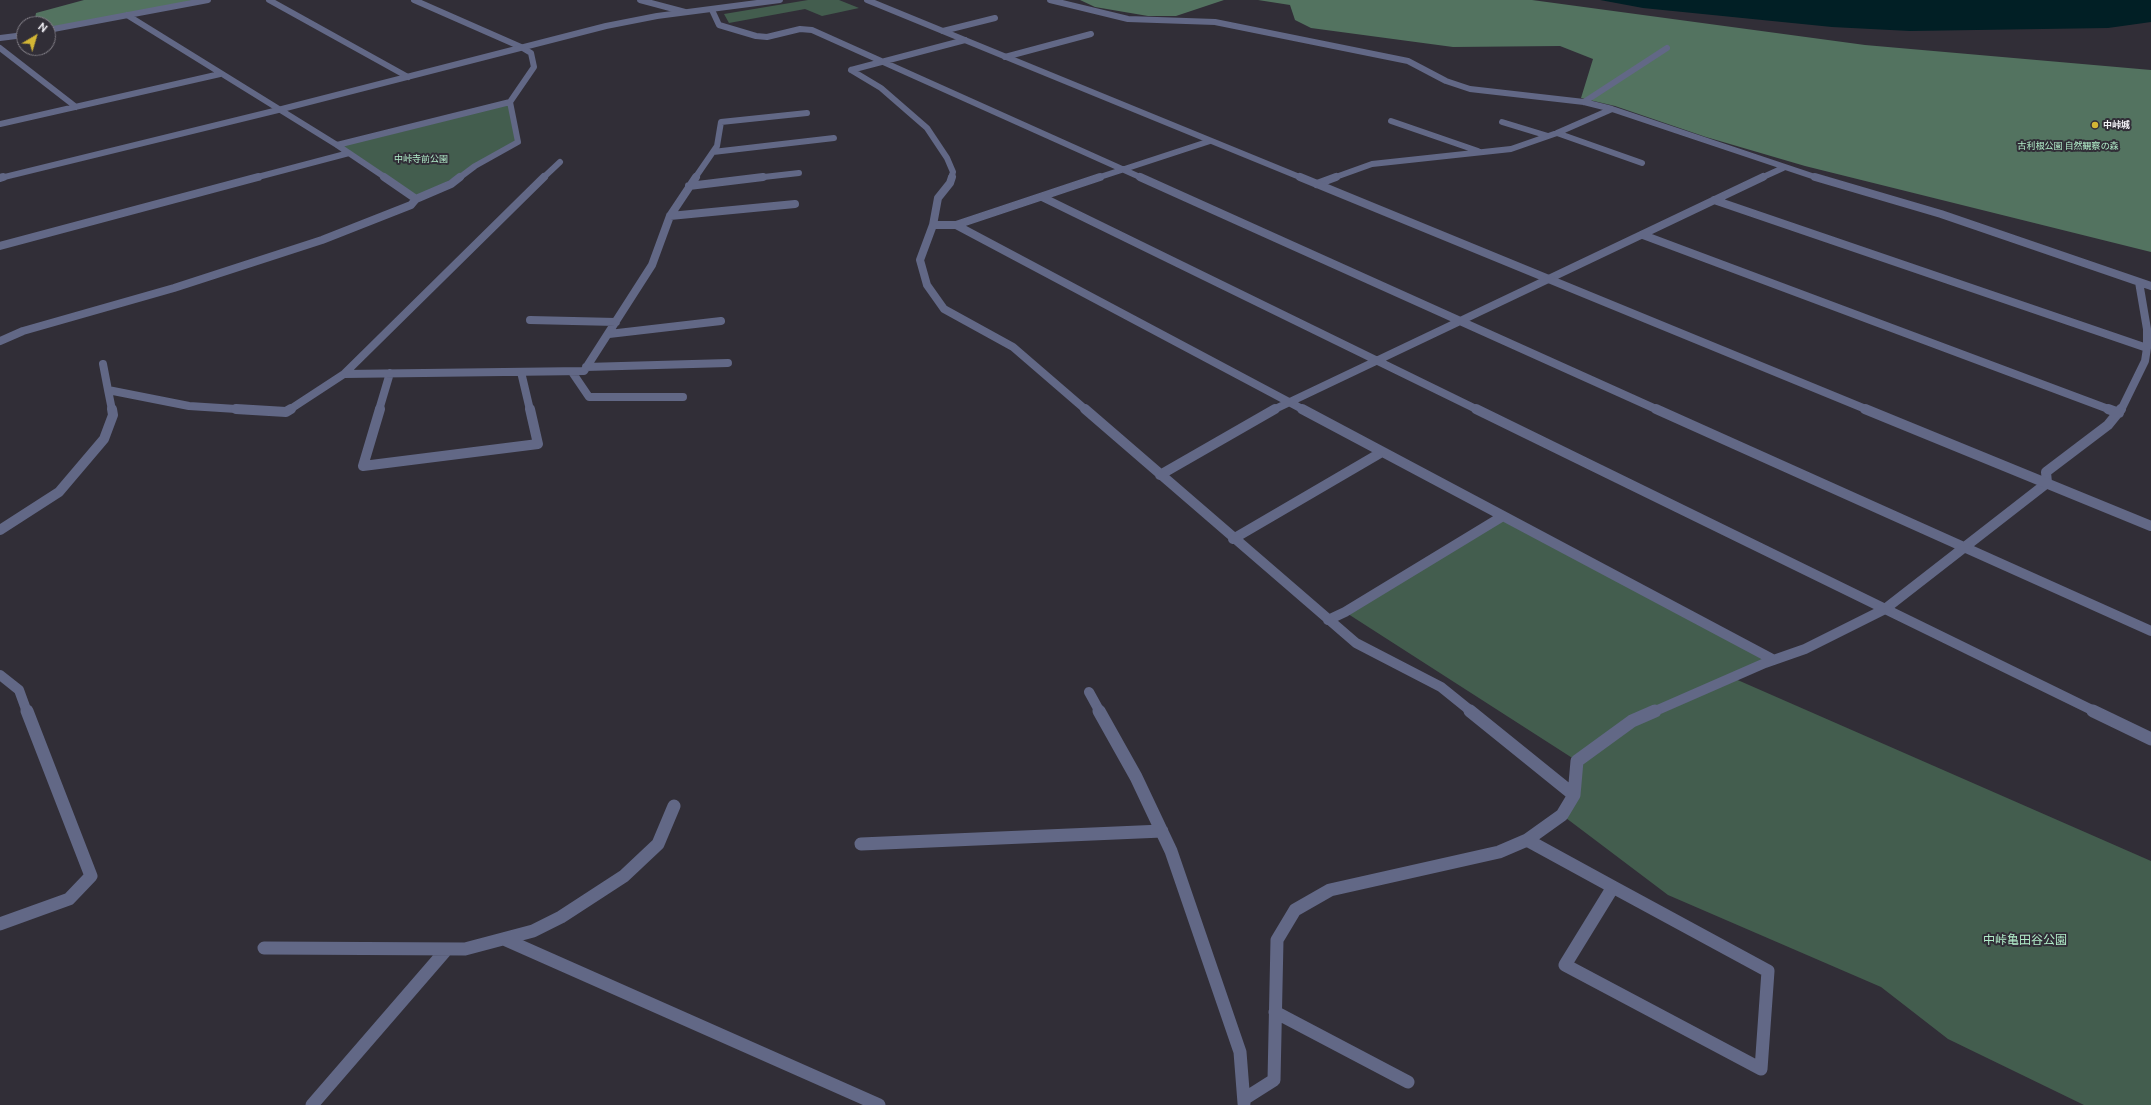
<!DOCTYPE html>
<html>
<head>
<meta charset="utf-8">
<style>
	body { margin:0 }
	#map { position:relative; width:2151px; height:1105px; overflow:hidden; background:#312e37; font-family:Ubuntu,sans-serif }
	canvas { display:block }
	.north { position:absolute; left:16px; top:16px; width:40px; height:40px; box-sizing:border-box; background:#312e37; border:1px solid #7f7c84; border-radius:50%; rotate:38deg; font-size:11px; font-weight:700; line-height:16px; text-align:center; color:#f3f1f7 }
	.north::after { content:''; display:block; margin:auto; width:14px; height:18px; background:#d3b635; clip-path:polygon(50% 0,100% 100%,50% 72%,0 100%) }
</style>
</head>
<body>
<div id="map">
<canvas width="2151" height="1105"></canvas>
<div class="north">N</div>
</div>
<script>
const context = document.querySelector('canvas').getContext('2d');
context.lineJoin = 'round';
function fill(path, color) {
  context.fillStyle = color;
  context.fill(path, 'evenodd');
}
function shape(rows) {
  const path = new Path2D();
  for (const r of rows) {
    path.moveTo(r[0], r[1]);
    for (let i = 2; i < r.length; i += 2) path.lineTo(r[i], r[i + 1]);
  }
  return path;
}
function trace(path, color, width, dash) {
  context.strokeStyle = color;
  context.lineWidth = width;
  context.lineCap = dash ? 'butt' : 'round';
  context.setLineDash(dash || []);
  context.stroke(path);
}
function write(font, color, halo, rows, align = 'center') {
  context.font = font + ' Ubuntu,"Noto Sans JP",sans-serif';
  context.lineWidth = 4;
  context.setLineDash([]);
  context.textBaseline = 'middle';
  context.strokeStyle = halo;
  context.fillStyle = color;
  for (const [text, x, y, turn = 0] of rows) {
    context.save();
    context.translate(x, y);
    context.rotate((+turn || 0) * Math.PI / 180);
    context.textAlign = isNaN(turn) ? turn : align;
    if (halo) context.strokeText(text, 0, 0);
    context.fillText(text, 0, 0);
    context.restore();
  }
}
fill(shape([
	[808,0,839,0,859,8,822,16,805,9,729,23,724,14],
	[510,102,518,142,416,199,337,145],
	[1503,516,1774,660,1733,678,2151,861,2151,1105,2084,1105,1948,1039,1881,987,1668,895,1562,815,1577,761,1345,612]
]), '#435d4e');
fill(shape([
	[84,0,198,0,48,28,48,24,34,24,36,13],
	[1080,0,1224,0,1176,16,1148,16,1095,7],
	[1258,0,1532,0,1865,45,2151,70,2151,252,1805,166,1706,137,1615,106,1581,98,1593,59,1560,46,1453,47,1311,28,1295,20,1290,5]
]), '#537360');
fill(shape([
	[1600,0,2151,0,2151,22,2108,28,1910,31,1832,27,1643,8]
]), '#011f25');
trace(shape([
	[269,0,408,77],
	[640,0,685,12],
	[1050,0,1128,19,1215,22,1408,61,1446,81,1470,89,1584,102,1612,109,1818,178],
	[712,10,719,25,756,36,767,37,800,29,812,30,1142,178],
	[127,15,337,145,386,178],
	[48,30,208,0],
	[943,31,995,18],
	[0,38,24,35],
	[0,48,76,107],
	[1005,57,1091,34],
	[851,70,881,88,927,128,947,158,953,172,951,178],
	[851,70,965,40],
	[1584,102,1667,48],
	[1391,121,1478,151],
	[1502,122,1548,136],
	[0,124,220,74],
	[1557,133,1642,163],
	[337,145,510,102,534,67,531,53,521,47,414,0],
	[713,152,834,138],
	[254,178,349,153],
	[459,178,475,166,518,142,510,102],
	[543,178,560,162],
	[695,178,717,146,721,122,807,113],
	[755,178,799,173],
	[1097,178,1210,141],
	[1333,178,1372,164,1511,149,1557,133,1612,109],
	[1761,178,1783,168]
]), '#626886', 6);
trace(shape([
	[1100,177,956,225,1304,410],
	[1140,177,1658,410],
	[1815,177,1941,214,2151,286],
	[1317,184,1336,177],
	[689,186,763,177],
	[1042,197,1478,410],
	[416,199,451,184,460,177],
	[1714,200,2147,348],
	[670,216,795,204],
	[933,225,938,198,950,183,952,177],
	[956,225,933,225,920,260,927,285,944,309,1013,347,1086,410],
	[1643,235,2111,410],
	[0,246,258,177],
	[530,320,616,322],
	[609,334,721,321],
	[0,341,23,331,174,288,322,240,411,205,416,199,384,177],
	[103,364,108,390,189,406,252,410],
	[586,367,728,363],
	[521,372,530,410],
	[572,372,589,397,683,397],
	[344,374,544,177],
	[108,390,112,410],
	[289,410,344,374,584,371,652,265,670,216,696,177],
	[379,410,390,373],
	[1273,410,1763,177],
	[2121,410,2145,361,2147,348,2147,329,2139,282]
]), '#626886', 8);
trace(shape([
	[236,409,286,412,291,409],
	[380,409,363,466,538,444,530,409],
	[1085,409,1356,643,1441,687,1472,712],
	[1302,409,1774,660],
	[1476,409,2096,712],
	[1656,409,2151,631],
	[2108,409,2119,413],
	[1160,475,1275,409],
	[0,530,59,492,104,439,113,415,112,409],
	[1233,539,1382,452],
	[1328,620,1345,612,1503,516],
	[0,675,19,690,27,712],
	[1089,692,1100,712],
	[1653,712,1765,663,1805,649,1885,609,2047,483,2046,472,2108,425,2121,409]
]), '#626886', 10);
trace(shape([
	[1099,711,1136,777,1171,851,1240,1052,1244,1103],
	[1470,711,1574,795],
	[2093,711,2151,739],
	[1527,840,1613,887],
	[861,844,1162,831],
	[1613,887,1768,971,1761,1069,1565,965,1613,887],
	[0,924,69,899,91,876,27,711],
	[504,939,879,1105],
	[264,948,465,949,533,931,561,917,624,876,658,844,674,806],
	[1275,1012,1408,1082],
	[1244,1099,1274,1080,1277,940,1295,910,1330,890,1499,852,1527,840,1562,815,1574,795,1577,761,1632,721,1655,711],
	[312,1105,447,949]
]), '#626886', 13);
trace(shape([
	[867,0,1302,178],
	[0,178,278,110,606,26,657,16,780,0]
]), '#626886', 6);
trace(shape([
	[1300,177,1868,410],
	[0,178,3,177]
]), '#626886', 8);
trace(shape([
	[1865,409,2151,526]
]), '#626886', 10);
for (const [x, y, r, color] of [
	[2095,125,4,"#d3b635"]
]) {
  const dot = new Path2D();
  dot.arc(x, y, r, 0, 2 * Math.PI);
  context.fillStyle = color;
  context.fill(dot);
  trace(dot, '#312e37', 1.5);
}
write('bold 9px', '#f3f1f7', '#312e37', [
	["中峠城",2103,125]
], 'left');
write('9px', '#b2edca', '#312e37', [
	["古利根公園 自然観察の森",2068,146],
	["中峠寺前公園",421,159]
]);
write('12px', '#b2edca', '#312e37', [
	["中峠亀田谷公園",2025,940]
]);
</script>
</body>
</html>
